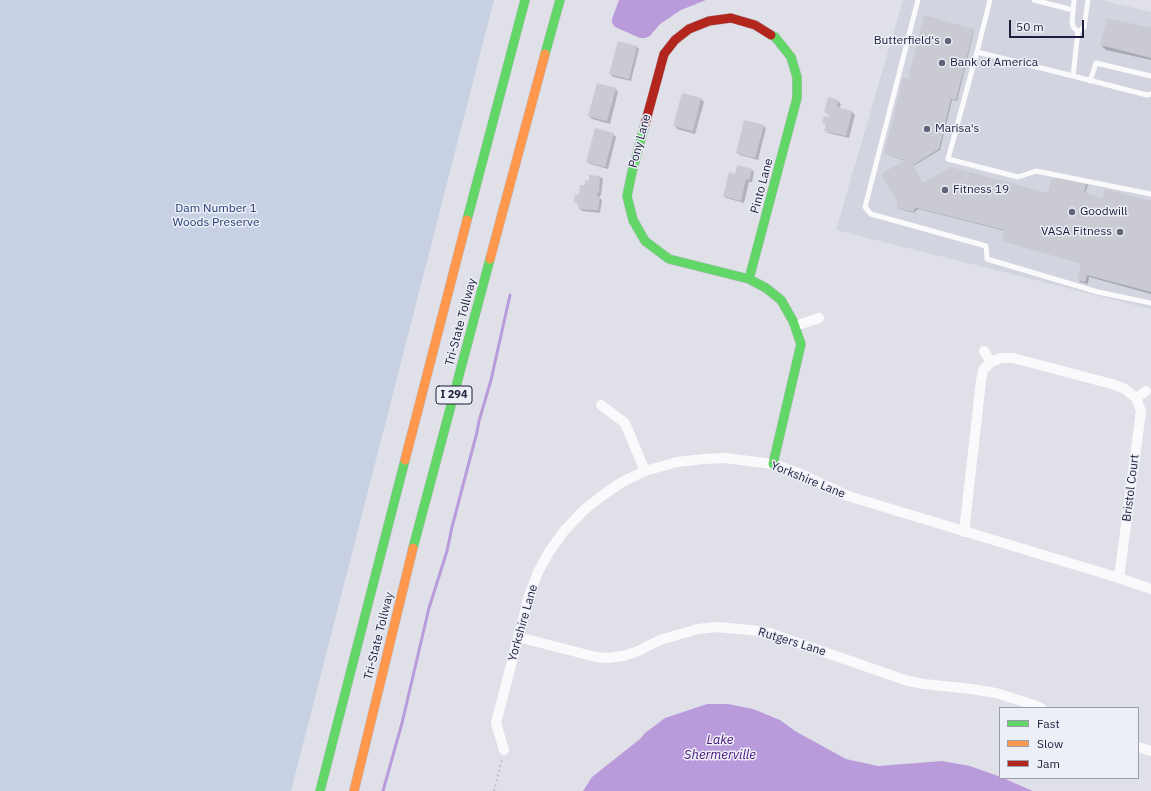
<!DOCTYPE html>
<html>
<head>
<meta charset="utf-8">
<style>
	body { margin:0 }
	#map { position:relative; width:1151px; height:791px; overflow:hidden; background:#e0e1e8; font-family:"IBM Plex Sans",sans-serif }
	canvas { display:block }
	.legend { position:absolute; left:999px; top:707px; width:140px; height:72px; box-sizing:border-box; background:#edeff7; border:1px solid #9a9bac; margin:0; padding:5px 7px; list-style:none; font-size:12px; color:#1e1d3b }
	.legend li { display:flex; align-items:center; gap:8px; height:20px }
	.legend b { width:20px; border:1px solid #9a9bac }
	.scale { position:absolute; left:1009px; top:20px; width:75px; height:18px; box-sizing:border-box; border:2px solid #1e1d3b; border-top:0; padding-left:5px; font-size:12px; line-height:14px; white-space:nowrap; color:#1e1d3b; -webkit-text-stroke:3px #edeff7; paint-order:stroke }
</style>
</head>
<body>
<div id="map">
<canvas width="1151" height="791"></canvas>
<ul class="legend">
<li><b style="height:5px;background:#63d668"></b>Fast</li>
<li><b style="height:5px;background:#ff974d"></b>Slow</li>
<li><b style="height:5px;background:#b3261e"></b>Jam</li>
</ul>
<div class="scale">50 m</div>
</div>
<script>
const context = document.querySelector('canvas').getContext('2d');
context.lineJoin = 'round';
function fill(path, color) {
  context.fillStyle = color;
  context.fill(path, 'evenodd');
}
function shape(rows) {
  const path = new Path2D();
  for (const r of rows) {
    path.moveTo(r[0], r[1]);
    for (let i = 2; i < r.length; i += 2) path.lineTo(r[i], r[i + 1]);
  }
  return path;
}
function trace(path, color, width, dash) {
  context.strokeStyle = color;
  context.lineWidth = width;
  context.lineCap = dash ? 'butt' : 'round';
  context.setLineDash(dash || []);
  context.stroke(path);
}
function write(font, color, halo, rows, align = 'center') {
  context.font = font + ' "IBM Plex Sans",sans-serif';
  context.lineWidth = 3;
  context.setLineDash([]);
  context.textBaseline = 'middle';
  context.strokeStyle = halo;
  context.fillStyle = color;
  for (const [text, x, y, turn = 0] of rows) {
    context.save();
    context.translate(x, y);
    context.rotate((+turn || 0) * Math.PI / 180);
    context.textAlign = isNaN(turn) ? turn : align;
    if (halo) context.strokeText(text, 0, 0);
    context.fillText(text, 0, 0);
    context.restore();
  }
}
fill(shape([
	[903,0,1100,0,1151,12,1151,309,836,230]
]), '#d2d4df');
fill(shape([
	[0,0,494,0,291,791,0,791]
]), '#c7d1e3');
fill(shape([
	[619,0,735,0,706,0,681,10,660,24,650,36,645,38,640,38,615,27,612,23,612,19],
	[707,704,728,704,753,709,780,720,795,731,846,759,878,766,942,761,970,766,998,776,1000,777,1000,778,1003,778,1033,791,583,791,592,777,640,739,645,733,665,718]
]), '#b99bdc');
fill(shape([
	[973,29,974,31,957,101,952,100,940,150,913,166,923,184,1048,194,1055,181,1056,176,1087,184,1088,185,1085,193,1098,198,1151,202,1151,294,1089,277,1088,284,1080,282,1078,279,1082,264,1005,231,919,209,915,211,915,213,899,209,898,208,906,161,885,154,908,80],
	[1151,29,1151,60,1106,50,1101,45],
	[637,47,639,49,631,81,613,77,610,74],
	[616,89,618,92,610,124,592,119,589,116],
	[683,94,701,99,704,102,695,134,677,129,675,126],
	[838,101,841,104,839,109,852,112,855,115,849,138,828,133,825,130,827,126,824,123,829,119,830,115,825,112],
	[763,125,766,128,758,160,740,155,737,153],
	[613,134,616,137,608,169,590,164,587,162],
	[751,169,754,172,752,182,749,182,744,203,726,198,724,196],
	[600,177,603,179,601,195,600,195,600,198,602,200,600,213,582,211,579,208,579,205,575,202,590,182]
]), '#0003');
trace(shape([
	[383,791,402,723,429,608,447,551,452,527,477,432,479,421,491,380,510,295]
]), '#b99bdc', 3);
fill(shape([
	[924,15,974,29,956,100,951,99,939,149,913,165,923,183,951,167,1048,193,1051,179,1054,180,1055,175,1087,183,1084,192,1098,197,1102,198,1105,189,1151,201,1151,292,1087,275,1085,282,1077,280,1081,264,1002,241,1004,230,917,208,914,209,914,212,897,208,897,202,881,174,905,160,884,154,903,78,908,79],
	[1107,18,1151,28,1151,58,1100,45],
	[618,41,637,46,629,79,609,74],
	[597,83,616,88,607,121,588,116],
	[682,93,701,98,693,131,673,126],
	[828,97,838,100,837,107,852,111,846,136,824,131,826,124,822,123,824,116,828,117,829,114,824,112],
	[744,120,764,125,755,158,736,153],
	[595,128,614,133,605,167,586,162],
	[737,165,752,169,749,180,746,179,741,201,723,196,729,172,735,174],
	[589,175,600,176,599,192,598,192,597,196,600,197,598,210,578,209,578,203,574,203,575,194,579,195,580,185,585,185,585,180,589,181]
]), '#cacad2');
const fast = shape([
	[545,54,560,0],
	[645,124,632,172,627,196,633,220,645,241,669,259,749,279,766,288,781,300,793,321,801,344,773,464],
	[467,220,525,0],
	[749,279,797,98,797,77,791,57,775,37,771,35],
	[413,548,490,259],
	[320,791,405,460]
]);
const slow = shape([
	[490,259,545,54],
	[405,460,467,220],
	[354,791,413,548]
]);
const jam = shape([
	[645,124,664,54,675,40,689,29,709,21,731,18,755,25,771,35]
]);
trace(fast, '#bbbcc7', 10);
trace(slow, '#bbbcc7', 10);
trace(jam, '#bbbcc7', 10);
trace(shape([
	[494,791,502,759]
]), '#c1c2cc', 2, [2, 3]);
trace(shape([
	[918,0,865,207,871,214,986,246,987,259,1098,292,1151,303],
	[990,0,977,52,1073,76],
	[1034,0,1073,10],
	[1074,0,1072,23,1074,28,1078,31],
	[1078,31,1073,76,1147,95,1151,94],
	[1078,31,1081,30,1084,27,1088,0],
	[977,52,948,159,1018,177,1036,171,1151,194],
	[1090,81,1096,63,1151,76]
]), '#fafafc', 5);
trace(shape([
	[795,326,819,318],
	[984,351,991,362],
	[1136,398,1146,391],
	[601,405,625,423,645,471],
	[964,532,981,381,983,370,991,362,1001,358,1013,358,1112,384,1125,389,1136,398,1141,411,1119,578],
	[518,637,596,657,608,658,623,656,636,652,660,640,698,629,716,627,751,630,769,633,908,681,924,684,971,689,996,693,1028,703,1041,708],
	[1138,747,1151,751],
	[504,750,496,723,529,596,538,572,549,552,564,531,584,510,603,495,622,482,645,471,677,462,704,459,725,458,773,464,801,474,848,496,1119,578,1151,589]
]), '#fafafc', 10);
trace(fast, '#63d668', 9);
trace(slow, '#ff974d', 9);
trace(jam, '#b3261e', 9);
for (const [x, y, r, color] of [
	[948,41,4,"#626278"],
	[942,63,4,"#626278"],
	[927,129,4,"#626278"],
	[945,190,4,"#626278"],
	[1072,212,4,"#626278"],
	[1120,232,4,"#626278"]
]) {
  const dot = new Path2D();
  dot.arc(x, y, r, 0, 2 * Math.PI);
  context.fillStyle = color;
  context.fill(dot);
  trace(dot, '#edeff7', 1.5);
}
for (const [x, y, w] of [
	[454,395,36]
]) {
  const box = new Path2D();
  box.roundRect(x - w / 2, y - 9, w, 18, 3);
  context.fillStyle = '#edeff7';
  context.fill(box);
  trace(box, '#1e1d3b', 1);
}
write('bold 11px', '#1e1d3b', null, [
	["I 294",454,395]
]);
write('12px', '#1e1d3b', '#edeff7', [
	["Butterfield's",940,41,"right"],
	["Bank of America",950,63],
	["Marisa's",935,129],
	["Fitness 19",953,190],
	["Goodwill",1080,212],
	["VASA Fitness",1112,232,"right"]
], 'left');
write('12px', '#1e1d3b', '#edeff7', [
	["Pony Lane",640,141,-75],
	["Pinto Lane",762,186,-75],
	["Tri-State Tollway",461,322,-75],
	["Yorkshire Lane",808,480,22],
	["Bristol Court",1131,488,-83],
	["Yorkshire Lane",523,623,-74],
	["Tri-State Tollway",379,636,-76],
	["Rutgers Lane",792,642,17]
]);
write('12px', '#233b76', '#edeff7', [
	["Dam Number 1",216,209],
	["Woods Preserve",216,223]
]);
write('italic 13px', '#46117d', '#edeff7', [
	["Lake",720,740],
	["Shermerville",720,755]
]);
</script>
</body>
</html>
